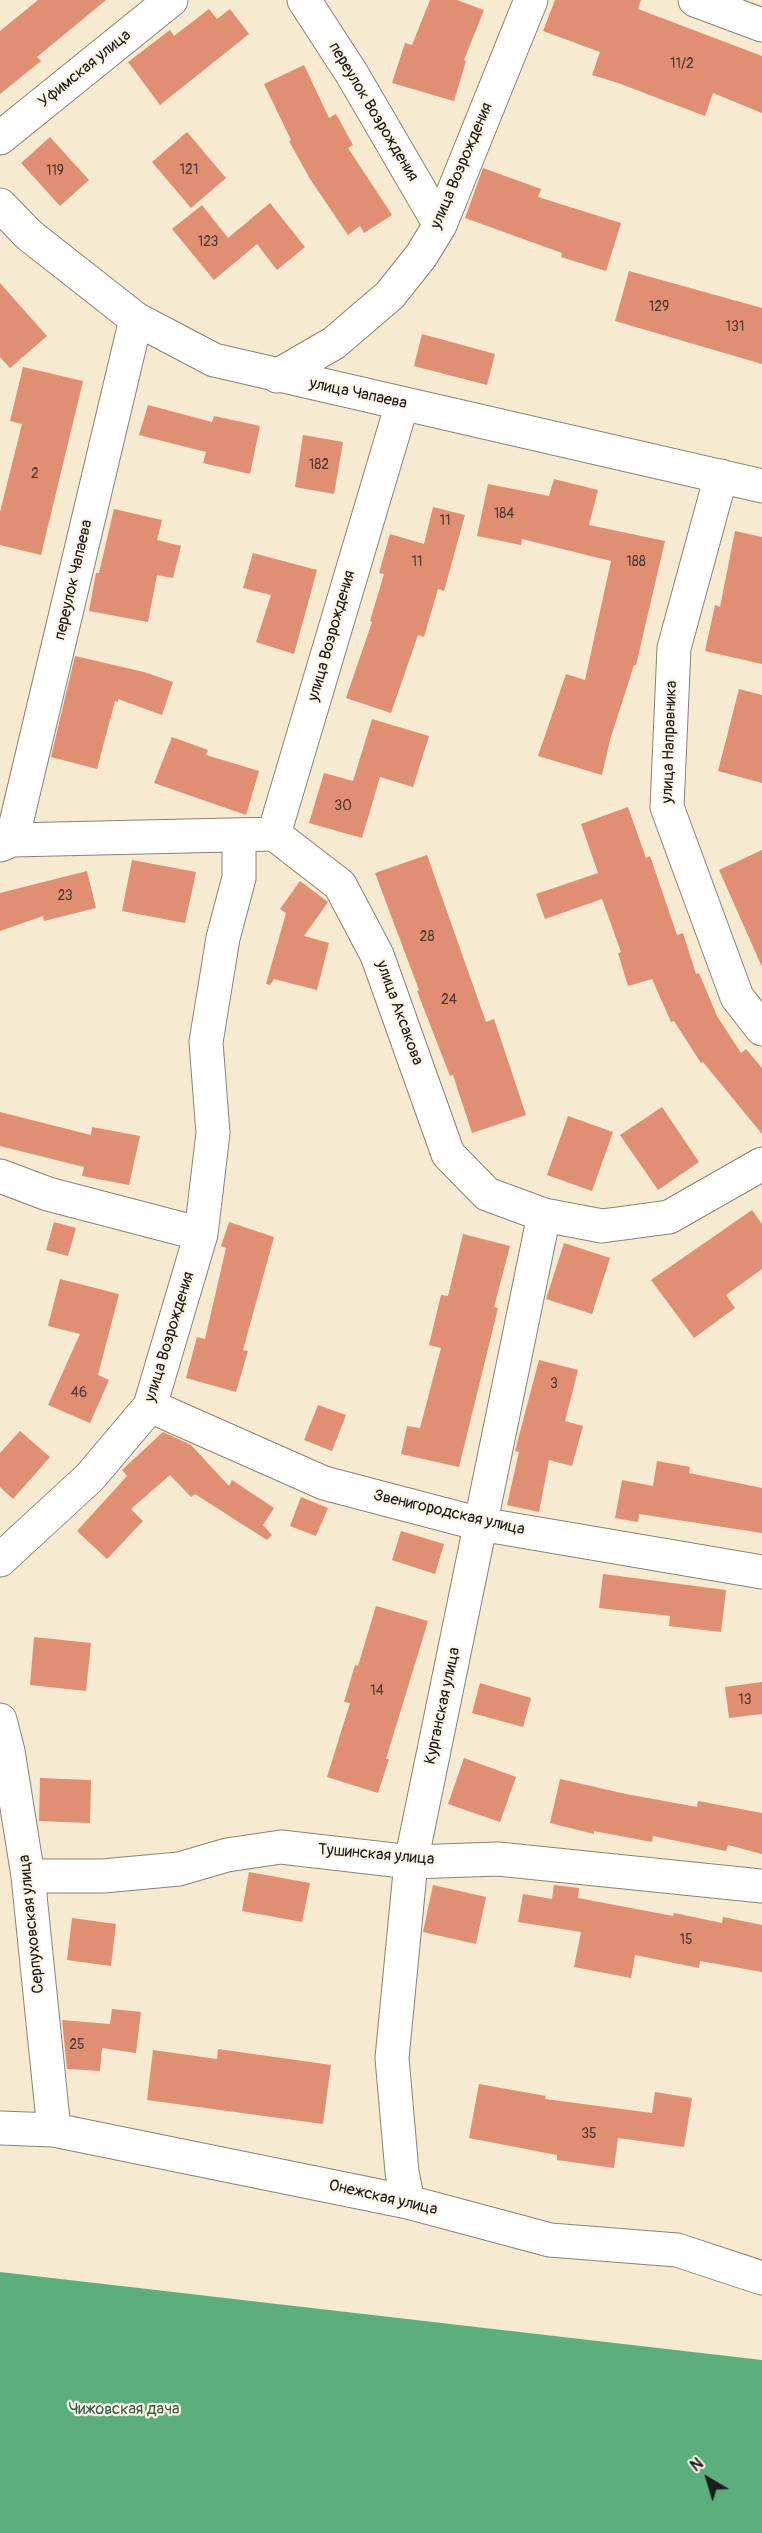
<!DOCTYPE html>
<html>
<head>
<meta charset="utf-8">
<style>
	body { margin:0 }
	#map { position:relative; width:762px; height:2533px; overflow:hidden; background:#f6ead1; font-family:Pangolin,sans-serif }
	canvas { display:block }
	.north { position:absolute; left:678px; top:2449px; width:60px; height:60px; -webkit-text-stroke:4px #fcf5e5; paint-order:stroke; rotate:322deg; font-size:16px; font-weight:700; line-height:24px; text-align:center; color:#1c1c1c }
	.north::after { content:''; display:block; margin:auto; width:21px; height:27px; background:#1c1c1c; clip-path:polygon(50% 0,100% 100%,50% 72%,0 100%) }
</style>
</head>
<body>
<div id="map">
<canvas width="762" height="2533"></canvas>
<div class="north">N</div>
</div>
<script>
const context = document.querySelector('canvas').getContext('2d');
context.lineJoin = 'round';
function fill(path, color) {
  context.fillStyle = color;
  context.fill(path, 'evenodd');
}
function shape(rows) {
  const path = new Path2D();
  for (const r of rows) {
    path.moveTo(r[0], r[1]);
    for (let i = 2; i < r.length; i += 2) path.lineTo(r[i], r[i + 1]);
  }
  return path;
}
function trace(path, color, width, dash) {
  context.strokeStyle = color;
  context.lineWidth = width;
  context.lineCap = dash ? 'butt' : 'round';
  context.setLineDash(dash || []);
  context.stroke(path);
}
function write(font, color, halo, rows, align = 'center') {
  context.font = font + ' Pangolin,sans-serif';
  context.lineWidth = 4.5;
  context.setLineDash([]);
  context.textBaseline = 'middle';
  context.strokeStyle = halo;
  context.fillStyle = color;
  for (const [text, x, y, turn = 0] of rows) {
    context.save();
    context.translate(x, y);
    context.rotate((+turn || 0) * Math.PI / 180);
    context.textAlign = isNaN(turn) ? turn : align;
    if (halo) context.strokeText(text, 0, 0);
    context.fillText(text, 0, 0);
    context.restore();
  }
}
fill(shape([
	[0,2272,762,2360,762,2533,0,2533]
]), '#5cae7c');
fill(shape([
	[38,0,106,0,37,57,41,61,0,94,0,31],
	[430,0,457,0,484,10,464,60,466,61,454,101,392,83,405,43,412,45],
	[555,0,641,0,638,9,762,56,762,113,713,93,705,116,618,83,592,75,600,52,543,31],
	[209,9,217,19,230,9,249,34,160,105,128,62,170,30,174,36],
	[304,65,329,118,336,114,353,145,348,148,392,215,364,233,360,226,348,235,310,179,289,141,291,140,264,84],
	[187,132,226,178,191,208,152,162],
	[50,137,89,180,60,206,21,163],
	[483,168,541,189,538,197,621,223,606,271,561,257,562,253,465,218],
	[270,203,305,247,277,270,257,244,214,280,172,229,202,205,228,238],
	[629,271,762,308,762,364,615,321],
	[0,283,47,336,10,368,0,357],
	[422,334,495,354,487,385,414,366],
	[23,367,83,381,41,555,0,545,0,512,22,424,10,421],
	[148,405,212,422,214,416,260,426,250,474,203,463,206,452,139,435],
	[303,435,343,442,334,494,295,487],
	[554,479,598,490,589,525,665,541,636,665,634,665,610,740,602,775,538,756,566,674,585,680,611,561,522,539,521,545,477,536,488,484,549,496],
	[433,507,465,515,444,591,438,589,424,637,418,635,391,713,346,698,372,622,370,621,384,574,379,573,390,534,424,544],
	[114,509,162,520,157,540,181,546,173,578,157,575,148,622,89,611,96,573,99,573],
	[735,531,762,537,762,664,705,651,715,605,720,607],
	[253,553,317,570,294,654,256,642,271,595,243,588],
	[75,656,144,672,173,682,162,715,118,699,118,702,115,701,97,769,51,757],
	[739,689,762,695,762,783,718,771],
	[372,719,429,736,413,787,380,777,362,838,309,823,324,773,353,781],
	[172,737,208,750,206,755,259,771,246,815,154,783],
	[628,807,646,858,650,856,677,935,683,933,696,974,699,973,717,1016,741,1053,746,1049,762,1068,762,1134,703,1062,701,1063,674,1021,671,1022,652,979,628,986,618,953,621,952,602,899,545,919,536,894,598,873,581,824],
	[762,850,762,967,719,870],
	[427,855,486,1022,494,1019,526,1115,472,1133,453,1075,450,1076,417,991,419,990,375,873],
	[132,860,196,872,185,923,122,911],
	[87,871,96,908,44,921,43,916,0,931,0,893],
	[300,881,328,902,304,936,329,943,317,990,274,979,270,985,266,984,286,913,280,909],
	[662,1107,699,1162,658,1190,620,1135],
	[0,1112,91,1135,92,1127,140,1136,129,1185,82,1176,84,1167,0,1146],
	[568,1116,613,1132,592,1191,547,1175],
	[752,1210,762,1224,762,1269,726,1295,735,1308,694,1338,651,1280],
	[54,1222,76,1228,68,1256,46,1250],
	[229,1222,274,1237,243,1350,248,1351,236,1392,186,1378,197,1337,205,1339,226,1248,221,1246],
	[463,1234,510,1246,494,1307,498,1308,459,1467,401,1454,407,1426,420,1428,441,1348,429,1345,441,1295,448,1296],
	[564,1243,610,1258,592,1314,546,1299],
	[60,1279,119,1294,98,1375,109,1380,90,1423,48,1405,80,1334,48,1326],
	[539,1360,578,1370,565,1421,583,1426,572,1466,549,1460,539,1512,507,1505,519,1452,515,1451],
	[318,1405,346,1415,332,1451,304,1440],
	[20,1431,50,1457,13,1499,0,1487,0,1453],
	[163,1432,191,1445,229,1486,232,1480,274,1508,263,1525,272,1535,267,1540,195,1494,191,1497,170,1475,131,1509,143,1521,107,1559,77,1531,127,1476,122,1470],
	[657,1461,690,1467,689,1473,762,1488,762,1533,639,1514,638,1522,615,1518,622,1480,653,1486],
	[301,1497,328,1508,316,1536,290,1526],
	[401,1531,444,1544,435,1574,392,1560],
	[603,1574,726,1590,721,1632,669,1626,670,1616,599,1608],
	[376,1606,428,1621,386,1759,389,1759,378,1793,327,1777,350,1703,344,1702,355,1665,358,1666],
	[34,1637,91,1643,86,1691,30,1685],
	[762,1682,762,1714,729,1718,725,1687],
	[480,1683,531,1698,523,1727,472,1713],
	[464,1758,516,1777,500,1822,448,1804],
	[40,1778,91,1780,90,1823,39,1821],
	[560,1779,626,1794,697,1807,698,1801,762,1813,762,1854,728,1845,726,1851,653,1836,652,1842,594,1831,594,1834,550,1823],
	[249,1872,310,1883,302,1922,242,1911],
	[433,1885,486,1897,476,1944,423,1932],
	[554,1885,579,1888,578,1898,673,1916,674,1913,722,1923,723,1917,762,1925,762,1972,700,1961,699,1968,635,1955,631,1978,574,1967,581,1932,518,1922,523,1894,552,1899],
	[72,1918,116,1924,111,1966,67,1960],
	[112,2009,141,2012,136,2053,102,2048,100,2071,67,2069,62,2020,110,2024],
	[218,2049,331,2065,323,2124,147,2100,153,2050,217,2059],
	[479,2084,546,2096,545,2099,652,2113,655,2092,692,2098,684,2147,618,2138,614,2168,557,2160,557,2155,469,2138]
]), '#e08f73');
const minor = shape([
	[304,0,352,74,440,225],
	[695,0,762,25],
	[0,138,171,0],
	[0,205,29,235,136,319,214,360,762,486],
	[277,376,334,343,390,295,421,256,440,225,531,0],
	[721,476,674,648,667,807,737,997,762,1029],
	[274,834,402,404],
	[12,840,136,319],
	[0,845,12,840,274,834,340,885,377,955,448,1154,487,1194,544,1215,602,1226,669,1217,762,1164],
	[0,1176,48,1194,201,1234],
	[150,1406,324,1483,480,1524,762,1572],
	[0,1560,90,1477,150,1406,201,1234,213,1133,206,1042,223,938,239,878,239,836],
	[0,1720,8,1751,28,1876,54,2130],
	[28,1876,103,1876,179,1869,227,1855,281,1847,411,1862,498,1859,762,1886],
	[0,2128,54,2130,408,2202,550,2240,677,2250,762,2278],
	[408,2202,402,2172,392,2058,411,1862,544,1215]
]);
trace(minor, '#898376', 35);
trace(minor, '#fff', 33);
write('14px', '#4d3932', null, [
	["11/2",682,64],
	["121",189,170],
	["119",55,171],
	["123",208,242],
	["129",659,307],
	["131",735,327],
	["182",319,465],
	["2",35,474],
	["184",504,514],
	["11",445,521],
	["11",417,562],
	["188",636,562],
	["30",343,806],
	["23",65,896],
	["28",427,937],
	["24",449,1000],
	["3",554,1384],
	["46",79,1393],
	["14",377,1691],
	["13",745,1700],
	["15",686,1940],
	["25",77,2045],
	["35",589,2134]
]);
write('16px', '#1c1c1c', '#fcf5e5', [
	["Уфимская улица",85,69,-39],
	["переулок Возрождения",373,112,59],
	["улица Возрождения",462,166,-67],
	["улица Чапаева",358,394,12],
	["переулок Чапаева",74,580,-77],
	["улица Возрождения",332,636,-74],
	["улица Направника",670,742,-88],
	["улица Аксакова",399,1013,70],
	["улица Возрождения",170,1337,-73],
	["Звенигородская улица",449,1513,13],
	["Курганская улица",443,1706,-78],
	["Тушинская улица",376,1855,5],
	["Серпуховская улица",32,1924,-96],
	["Онежская улица",383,2198,13]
]);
write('16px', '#395945', '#fcf5e5', [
	["Чижовская дача",124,2410]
]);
</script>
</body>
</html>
